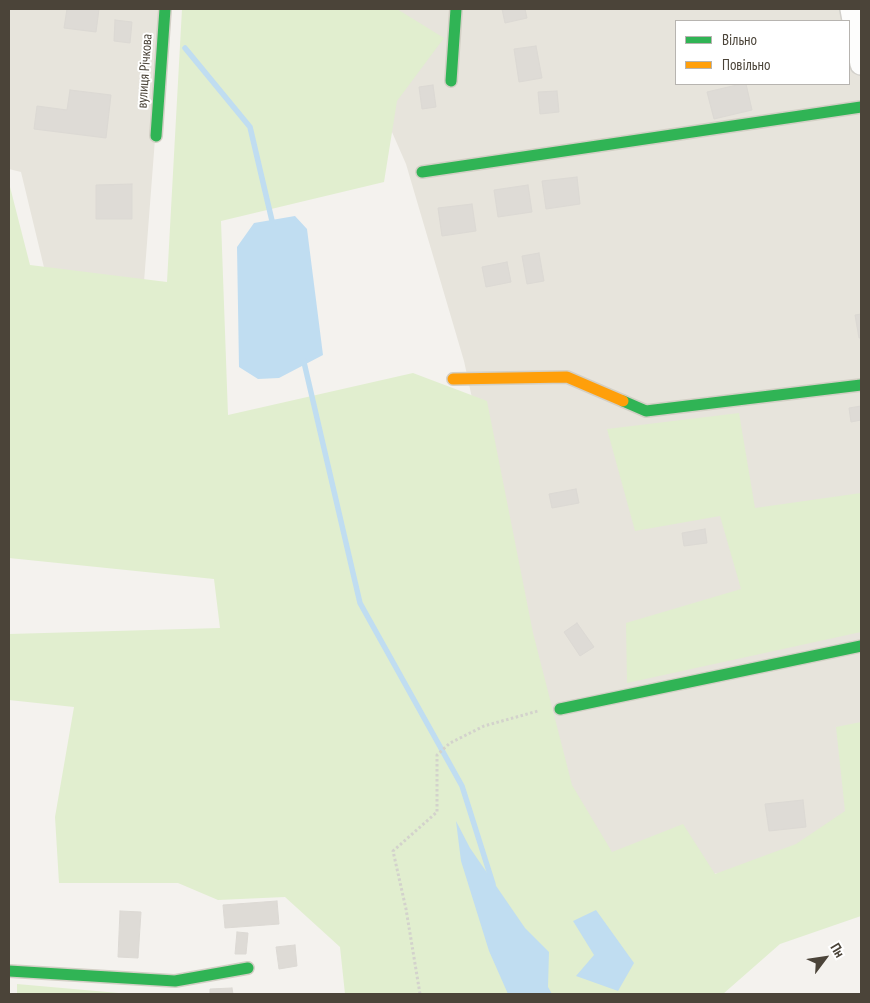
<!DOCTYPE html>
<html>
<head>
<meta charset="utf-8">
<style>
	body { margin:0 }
	#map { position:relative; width:870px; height:1003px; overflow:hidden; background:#f4f2ee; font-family:"PT Sans Narrow",sans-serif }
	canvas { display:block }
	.frame { position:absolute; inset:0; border:10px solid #4b4439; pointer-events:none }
	.legend { position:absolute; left:675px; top:20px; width:175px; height:65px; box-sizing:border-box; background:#fff; border:1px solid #b7b4b0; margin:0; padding:6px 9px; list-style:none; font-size:15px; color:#4b4439 }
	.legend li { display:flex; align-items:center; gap:10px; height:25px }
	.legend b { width:25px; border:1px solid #b7b4b0 }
	.north { position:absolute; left:800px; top:933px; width:50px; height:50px; -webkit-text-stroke:4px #fff; paint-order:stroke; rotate:59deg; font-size:14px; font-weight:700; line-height:20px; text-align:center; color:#4b4439 }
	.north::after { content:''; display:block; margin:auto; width:18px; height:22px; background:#4b4439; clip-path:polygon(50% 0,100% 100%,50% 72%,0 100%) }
</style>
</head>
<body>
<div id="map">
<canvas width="870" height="1003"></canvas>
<div class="frame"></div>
<ul class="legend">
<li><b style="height:6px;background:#30b455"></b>Вільно</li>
<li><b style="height:6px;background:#ff9f0a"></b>Повільно</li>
</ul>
<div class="north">Пн</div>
</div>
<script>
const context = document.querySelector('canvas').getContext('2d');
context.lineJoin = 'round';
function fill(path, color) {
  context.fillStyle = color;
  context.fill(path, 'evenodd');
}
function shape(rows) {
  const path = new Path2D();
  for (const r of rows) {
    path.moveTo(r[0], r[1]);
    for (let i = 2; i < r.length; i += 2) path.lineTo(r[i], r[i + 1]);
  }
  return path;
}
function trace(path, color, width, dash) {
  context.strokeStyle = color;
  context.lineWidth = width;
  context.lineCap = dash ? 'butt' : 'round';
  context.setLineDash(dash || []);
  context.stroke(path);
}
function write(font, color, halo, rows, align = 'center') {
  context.font = font + ' "PT Sans Narrow",sans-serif';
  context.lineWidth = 4;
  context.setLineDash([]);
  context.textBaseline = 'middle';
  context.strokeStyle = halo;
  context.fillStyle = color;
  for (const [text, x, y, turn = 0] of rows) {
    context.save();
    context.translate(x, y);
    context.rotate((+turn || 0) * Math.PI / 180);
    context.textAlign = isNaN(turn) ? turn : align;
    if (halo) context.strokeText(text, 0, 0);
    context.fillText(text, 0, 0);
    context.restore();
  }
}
fill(shape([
	[9,9,165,9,143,295,48,284,21,172,9,169],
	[338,9,861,9,861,844,581,901,464,361,406,164],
	[676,21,849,21,849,84,676,84]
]), '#e7e4dc');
fill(shape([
	[182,9,397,9,444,38,397,101,384,182,221,221,228,415,413,373,487,401,533,633,572,785,612,852,683,824,715,874,796,844,845,811,836,727,861,722,861,916,780,944,723,994,345,994,340,947,285,897,218,900,178,883,59,883,55,817,74,707,9,700,9,634,220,628,214,579,9,558,9,183,30,265,167,282],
	[739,413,755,508,861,493,861,632,627,683,626,623,741,589,720,516,635,531,607,429],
	[17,984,130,994,17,994]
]), '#e1eecf');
fill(shape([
	[295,216,307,229,323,355,279,378,258,379,239,367,237,247,254,223],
	[456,821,470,848,525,928,549,952,548,987,552,994,508,994,489,951,461,861],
	[596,910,634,963,618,991,576,976,594,955,573,921]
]), '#c0ddf1');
trace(shape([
	[185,48,250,127,273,225],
	[303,358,360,603,462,786,493,884]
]), '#c0ddf1', 5.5);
const building = shape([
	[67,9,99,9,96,32,64,28,67,9],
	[502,9,525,9,527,18,505,23,502,9],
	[115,20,132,22,130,43,114,41,115,20],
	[536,46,542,78,519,82,514,49,536,46],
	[741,84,746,84,752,110,714,119,707,92,741,84],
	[433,85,436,107,422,109,419,87,433,85],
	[70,90,111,95,106,138,34,129,37,106,67,110,70,90],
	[557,91,559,112,540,114,538,92,557,91],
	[577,177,580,204,546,209,542,181,577,177],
	[132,184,132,219,96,219,96,185,132,184],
	[528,185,532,212,498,217,494,190,528,185],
	[472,204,476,231,442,236,438,208,472,204],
	[539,253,544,281,527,284,522,256,539,253],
	[507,262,511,282,486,287,482,267,507,262],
	[861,314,861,338,859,338,855,315,861,314],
	[861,406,861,420,851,422,849,408,861,406],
	[576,489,579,503,552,508,549,494,576,489],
	[705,529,707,543,684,546,682,533,705,529],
	[577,623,594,647,580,656,564,632,577,623],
	[803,800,806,827,769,831,765,804,803,800],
	[277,901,279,924,225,928,223,905,277,901],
	[120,911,141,912,138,958,118,957,120,911],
	[237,932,248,933,246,954,235,954,237,932],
	[295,945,297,966,279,969,276,947,295,945],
	[232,988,233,994,210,994,210,989,232,988]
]);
fill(building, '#dedbd6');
trace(building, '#dcd9d4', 1);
const street = shape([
	[851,9,861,64]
]);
const fast = shape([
	[451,81,456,9],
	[156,136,165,9],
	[422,172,861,107],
	[623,401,646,411,861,385],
	[560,709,861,646],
	[9,971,175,981,248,968]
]);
const slow = shape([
	[453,379,567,377,623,401]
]);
trace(street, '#d2d0cb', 24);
trace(fast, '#d3cfc5', 14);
trace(slow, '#d3cfc5', 14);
trace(shape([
	[420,994,406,909,393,851,437,812,437,755,450,743,484,726,538,711]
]), '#d3d2cc', 3, [2.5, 2.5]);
trace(street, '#fdfdfc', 21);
trace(fast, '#30b455', 11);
trace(slow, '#ff9f0a', 11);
write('14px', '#4b4439', '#fff', [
	["вулиця Річкова",145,71,-86]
]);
</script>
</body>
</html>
